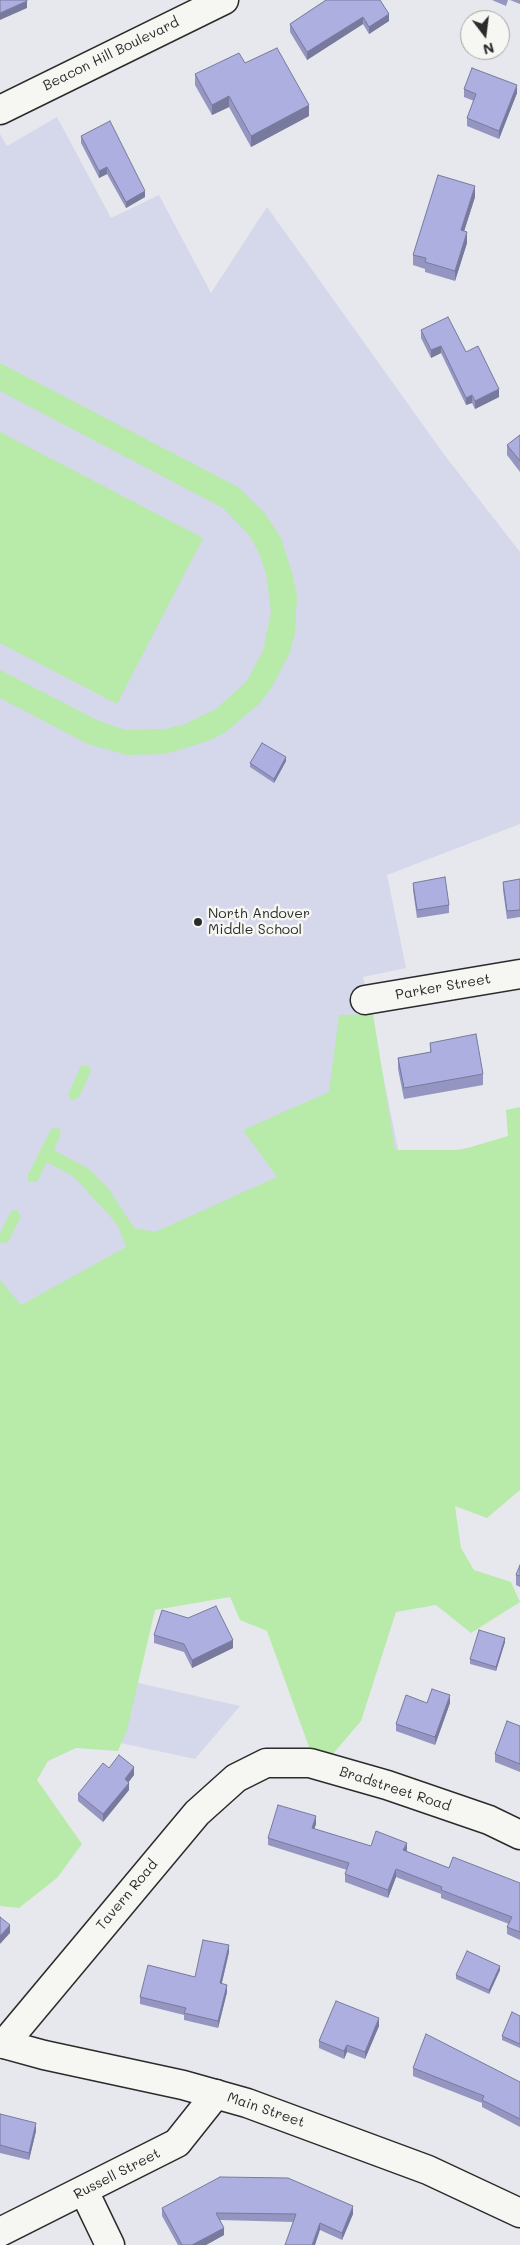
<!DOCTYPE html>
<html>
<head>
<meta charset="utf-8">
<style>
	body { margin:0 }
	#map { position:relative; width:520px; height:2245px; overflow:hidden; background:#e7e8ee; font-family:Mali,sans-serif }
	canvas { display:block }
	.north { position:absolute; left:460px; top:10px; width:50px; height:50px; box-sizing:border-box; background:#f6f6f2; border:1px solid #a5a5a2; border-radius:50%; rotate:165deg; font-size:14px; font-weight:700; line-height:20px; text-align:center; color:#2b2b2b }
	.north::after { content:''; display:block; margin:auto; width:18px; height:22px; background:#2b2b2b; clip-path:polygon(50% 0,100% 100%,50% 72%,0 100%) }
</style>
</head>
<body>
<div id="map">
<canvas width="520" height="2245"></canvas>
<div class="north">N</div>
</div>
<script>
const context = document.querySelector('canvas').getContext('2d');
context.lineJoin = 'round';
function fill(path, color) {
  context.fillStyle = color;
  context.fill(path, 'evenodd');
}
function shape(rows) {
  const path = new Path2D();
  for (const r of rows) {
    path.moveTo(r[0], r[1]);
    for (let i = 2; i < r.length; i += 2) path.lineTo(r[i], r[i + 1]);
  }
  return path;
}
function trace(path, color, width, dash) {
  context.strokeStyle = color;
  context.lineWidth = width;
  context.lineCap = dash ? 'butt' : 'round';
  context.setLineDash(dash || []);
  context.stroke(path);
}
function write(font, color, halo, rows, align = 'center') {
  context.font = font + ' Mali,sans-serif';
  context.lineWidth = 5;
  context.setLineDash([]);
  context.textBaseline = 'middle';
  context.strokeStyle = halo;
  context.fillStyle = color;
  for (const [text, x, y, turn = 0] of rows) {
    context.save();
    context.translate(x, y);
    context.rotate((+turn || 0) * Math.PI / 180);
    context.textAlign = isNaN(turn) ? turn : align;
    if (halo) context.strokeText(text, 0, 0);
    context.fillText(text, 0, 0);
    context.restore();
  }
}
fill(shape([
	[57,117,111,218,159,195,211,293,267,207,446,457,520,552,520,824,387,875,406,968,363,977,400,1159,510,1141,108,1540,81,1670,240,1706,195,1759,0,1717,0,134,7,146]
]), '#d5d7ea');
fill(shape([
	[0,363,238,487,264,512,281,538,293,576,297,596,295,632,290,652,272,687,259,704,224,733,208,741,165,754,127,755,88,744,0,698,0,670,99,721,126,730,164,729,183,725,216,709,246,682,263,651,271,612,266,573,258,551,249,535,223,508,0,391],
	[0,432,203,538,117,704,0,643],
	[373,1014,395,1150,461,1150,508,1136,506,1110,520,1107,520,1490,487,1518,455,1506,461,1548,474,1570,511,1582,520,1602,471,1633,436,1605,396,1612,361,1721,332,1755,309,1747,267,1631,240,1620,230,1597,155,1610,127,1730,118,1751,76,1748,48,1761,37,1780,82,1844,57,1878,19,1908,0,1906,0,1280,21,1305,126,1247,118,1226,110,1216,74,1177,47,1162,37,1182,28,1181,28,1175,51,1129,59,1128,61,1133,54,1150,89,1169,108,1188,134,1228,155,1232,277,1177,243,1130,329,1092,339,1015],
	[84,1065,88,1066,91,1071,79,1097,72,1101,68,1094,81,1066],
	[17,1210,21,1216,8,1242,0,1243,0,1233,11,1211]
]), '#b8eaaa');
const minor = shape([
	[0,110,224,0],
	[365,1000,520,974],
	[4,2044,197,1813,236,1778,266,1763,310,1763,387,1785,489,1820,520,1835],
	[84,2191,110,2245],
	[0,2232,177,2143,216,2094]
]);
const major = shape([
	[0,2043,44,2055,183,2085,247,2103,428,2170,520,2213]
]);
trace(minor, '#2b2b2b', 31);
trace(major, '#2b2b2b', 31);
trace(minor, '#f6f6f2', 28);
trace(major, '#f6f6f2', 28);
fill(shape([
	[326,0,389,21,369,34,363,24,307,60,290,32,290,24],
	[492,0,508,0,506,6],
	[510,0,520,0,520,4],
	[245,63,309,116,251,147,229,107,212,115,195,85,195,74],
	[464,89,517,93,499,139,467,126,467,118,474,101,464,97],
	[81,136,145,197,126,208,107,174,99,178,81,143],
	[475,197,464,231,467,243,455,281,425,272,425,269,413,265,413,255],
	[421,330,466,352,499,397,475,409,472,403,466,405,441,353,431,358,421,338],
	[520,435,520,472,507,455,507,445],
	[286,761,274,783,250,767,250,763],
	[520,879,520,917,507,919,503,890,503,882],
	[413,883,449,905,449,913,417,918,413,890],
	[430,1043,483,1074,483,1085,404,1099,398,1069,398,1058,430,1052],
	[520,1565,520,1587,516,1585,516,1575],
	[154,1635,233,1648,192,1668,184,1652,154,1643],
	[505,1642,496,1671,470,1664,470,1659],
	[450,1703,435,1745,396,1731,396,1724],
	[520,1726,520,1772,495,1762,495,1754],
	[109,1768,134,1775,128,1782,129,1790,103,1822,78,1801,78,1794],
	[316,1824,314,1829,371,1846,407,1850,406,1851,449,1868,520,1883,520,1940,507,1934,507,1927,509,1924,441,1898,441,1894,396,1877,388,1898,345,1882,345,1874,347,1870,268,1845,268,1838],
	[229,1952,222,1983,227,1992,218,2028,184,2020,184,2015,140,2004,140,1997,195,1977],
	[500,1970,489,1994,456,1979,456,1975],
	[520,2016,520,2048,502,2040,502,2036],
	[379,2026,365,2059,347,2052,344,2059,319,2048,319,2041],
	[413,2068,520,2082,520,2127,482,2107,482,2103,413,2076],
	[0,2114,36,2131,29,2160,0,2153],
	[162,2208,353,2214,342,2240,320,2230,293,2222,220,2220,224,2235,206,2245,178,2245,162,2216]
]), '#9496c1');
fill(shape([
	[27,1,27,8,0,20,0,13],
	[389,14,389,21,369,34,369,27],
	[363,17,363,24,307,60,307,52],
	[517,85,517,93,499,139,499,131],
	[229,96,229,107,212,115,212,105],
	[309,105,309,116,251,147,251,136],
	[107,167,107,174,99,178,99,171],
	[475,186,475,197,461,241,461,230],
	[145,191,145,197,126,208,126,202],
	[467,232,467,243,455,281,455,271],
	[441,346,441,353,431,358,431,350],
	[499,389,499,397,475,409,475,401],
	[472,395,472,403,466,405,466,398],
	[286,757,286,761,274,783,274,779],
	[505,1638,505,1642,496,1671,496,1667],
	[233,1640,233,1648,192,1668,192,1660],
	[450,1695,450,1703,435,1745,435,1737],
	[134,1767,134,1775,125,1787,125,1779],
	[129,1783,129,1790,103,1822,103,1814],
	[316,1816,316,1824,312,1836,312,1828],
	[407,1843,407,1850,403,1858,403,1850],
	[396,1869,396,1877,388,1898,388,1890],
	[10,1925,10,1933,0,1944,0,1936],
	[229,1945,229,1952,220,1990,220,1983],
	[500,1966,500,1970,489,1994,489,1990],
	[227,1985,227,1992,218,2028,218,2021],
	[379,2018,379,2026,365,2059,365,2052],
	[347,2045,347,2052,344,2059,344,2051],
	[36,2123,36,2131,29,2160,29,2153],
	[353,2206,353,2214,342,2240,342,2233],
	[320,2223,320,2230,315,2245,312,2245],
	[224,2228,224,2235,206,2245,192,2245]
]), '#787a9d');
const building = shape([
	[0,0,27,0,27,1,0,13,0,0],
	[326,0,380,0,389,14,369,27,363,17,307,52,290,24,326,0],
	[277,48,309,105,251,136,229,96,212,105,195,74,239,53,245,63,277,48],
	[472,68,517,85,499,131,467,118,476,94,464,89,472,68],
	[110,121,145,191,126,202,107,167,99,171,81,136,110,121],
	[438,175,475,186,461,230,467,232,455,271,425,262,426,258,413,255,438,175],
	[448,317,466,352,478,346,499,389,475,401,472,395,466,398,441,346,431,350,421,330,448,317],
	[520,435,520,461,507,445,520,435],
	[262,743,286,757,274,779,250,763,262,743],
	[445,877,449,905,417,910,413,883,445,877],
	[520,879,520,910,507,911,503,882,520,879],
	[476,1034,483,1074,404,1088,398,1058,431,1052,430,1043,476,1034],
	[520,1565,520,1576,516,1575,520,1565],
	[216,1606,233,1640,192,1660,184,1644,154,1635,162,1610,188,1618,216,1606],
	[479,1630,505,1638,496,1667,470,1659,479,1630],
	[432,1689,450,1695,435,1737,396,1724,406,1695,427,1703,432,1689],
	[507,1721,520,1726,520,1764,495,1754,507,1721],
	[119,1755,134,1767,125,1779,129,1783,103,1814,78,1794,103,1763,109,1768,119,1755],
	[278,1805,316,1816,312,1828,371,1846,376,1831,407,1843,403,1850,449,1868,453,1857,520,1883,520,1932,507,1927,512,1917,441,1890,442,1887,396,1869,388,1890,345,1874,349,1863,268,1838,278,1805],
	[0,1917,10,1925,0,1936,0,1917],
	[203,1940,229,1945,220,1983,227,1985,218,2021,184,2013,186,2008,140,1997,148,1965,195,1977,203,1940],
	[467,1951,500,1966,489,1990,456,1975,467,1951],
	[336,2001,379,2018,365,2052,347,2045,344,2051,319,2041,336,2001],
	[512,2012,520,2016,520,2044,502,2036,512,2012],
	[426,2034,520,2082,520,2119,482,2100,484,2096,413,2068,426,2034],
	[0,2114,36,2123,29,2153,0,2145,0,2114],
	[220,2177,288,2178,353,2206,342,2233,320,2223,312,2245,285,2245,296,2214,216,2213,224,2228,192,2245,182,2245,162,2208,220,2177]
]);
fill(building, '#acafe0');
trace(building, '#787a9d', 1);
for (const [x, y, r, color] of [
	[198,922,5,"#2b2b2b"]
]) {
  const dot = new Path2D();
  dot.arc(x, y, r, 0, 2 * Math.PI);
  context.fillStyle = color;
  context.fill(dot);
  trace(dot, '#f6f6f2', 2);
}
write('14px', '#2b2b2b', '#f6f6f2', [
	["Beacon Hill Boulevard",111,54,-26],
	["Parker Street",443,987,-10],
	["Bradstreet Road",395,1789,18],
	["Tavern Road",127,1895,-50],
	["Main Street",266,2110,19],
	["Russell Street",117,2174,-27]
]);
write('14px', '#2b2b2b', '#f6f6f2', [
	["North Andover",208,914],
	["Middle School",208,930]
], 'left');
</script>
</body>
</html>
